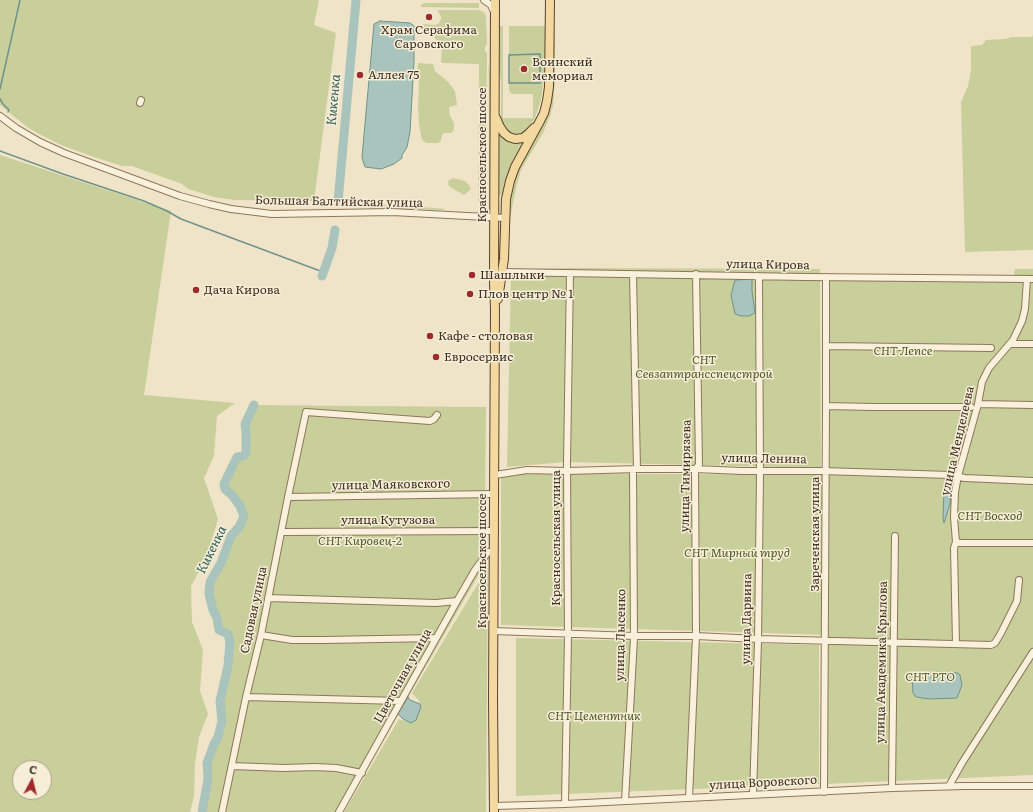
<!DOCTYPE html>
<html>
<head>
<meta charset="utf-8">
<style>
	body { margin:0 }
	#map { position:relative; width:1033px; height:812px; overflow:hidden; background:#f0e4c8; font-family:Literata,serif }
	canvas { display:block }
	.north { position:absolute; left:12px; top:760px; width:40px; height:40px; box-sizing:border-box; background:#f7eed8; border:1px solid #ada18e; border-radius:50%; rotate:7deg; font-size:11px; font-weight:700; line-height:16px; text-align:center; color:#3d2e20 }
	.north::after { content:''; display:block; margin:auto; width:14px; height:18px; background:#9e2a2b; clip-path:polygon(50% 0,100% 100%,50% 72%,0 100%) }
</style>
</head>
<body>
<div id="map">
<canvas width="1033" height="812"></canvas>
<div class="north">С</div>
</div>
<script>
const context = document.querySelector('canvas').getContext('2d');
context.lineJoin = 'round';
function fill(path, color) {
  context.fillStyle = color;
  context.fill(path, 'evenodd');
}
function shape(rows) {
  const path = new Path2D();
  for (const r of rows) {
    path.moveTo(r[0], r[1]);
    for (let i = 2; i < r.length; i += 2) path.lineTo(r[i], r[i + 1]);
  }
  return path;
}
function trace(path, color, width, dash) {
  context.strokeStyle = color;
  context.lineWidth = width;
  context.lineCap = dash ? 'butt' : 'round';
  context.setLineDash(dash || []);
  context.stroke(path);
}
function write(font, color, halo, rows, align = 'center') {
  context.font = font + ' Literata,serif';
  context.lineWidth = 3;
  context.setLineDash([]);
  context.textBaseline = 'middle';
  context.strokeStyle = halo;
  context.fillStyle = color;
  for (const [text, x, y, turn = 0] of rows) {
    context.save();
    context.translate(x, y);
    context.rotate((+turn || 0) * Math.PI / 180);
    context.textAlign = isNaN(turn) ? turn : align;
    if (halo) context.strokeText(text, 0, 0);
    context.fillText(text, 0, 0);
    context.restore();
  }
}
fill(shape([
	[0,0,319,0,314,25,336,33,314,201,235,200,214,197,188,189,182,184,132,166,122,166,91,156,61,145,39,134,27,127,0,105],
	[424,3,479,3,479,8,421,7,421,5],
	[437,10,479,10,484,12,486,16,487,45,485,46,485,52,487,53,486,199,485,204,483,206,479,207,478,194,479,64,443,63,441,62,442,43,439,43,422,24,436,25,439,23,441,19,441,16],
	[498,26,503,26,503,118,533,118,533,94,512,94,509,91,509,26,546,26,545,71,541,100,535,118,529,129,522,134,518,135,511,135,506,131,502,124,501,118,501,82,498,57],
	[553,29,554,29,555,31,555,80,553,106,550,116,543,133,521,170,517,184,511,213,509,221,510,201,515,177,521,163,543,123],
	[1033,35,1033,250,965,252,961,102,968,86,971,70,971,46,982,45,986,40,1005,39,1012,37,1032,37],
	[488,62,492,87,492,282,489,281,489,81],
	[418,63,433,64,435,71,448,82,455,91,457,105,449,107,450,116,454,123,454,130,451,133,445,133,442,135,441,141,438,143,427,143,422,140,419,125,418,108,419,84,417,72],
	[499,132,525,140,510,169,506,178,503,196,498,195],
	[0,155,171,211,144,395,235,403,217,416,214,456,204,478,218,519,206,559,191,586,192,622,203,650,200,691,208,714,199,737,195,764,194,796,190,812,0,812],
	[20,768,44,768,44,792,20,792],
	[453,178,465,181,469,185,471,189,464,195,455,190,449,186,448,181],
	[361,205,393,205,447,209,441,210,388,208,353,207],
	[570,268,820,269,821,468,567,462,507,467,511,269],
	[1015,269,1033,269,1033,775,826,784,828,635,501,625,501,476,527,473,829,475,826,346,827,274,1014,276],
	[254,405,486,407,485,521,479,529,479,550,485,564,342,812,203,812,208,779,207,763,214,744,218,737,222,721,220,701,228,666,230,642,228,634,219,630,217,618,213,610,209,594,210,582,221,563,231,536,239,527,244,517,240,506,232,495,225,489,224,484,233,457,237,457,243,456,246,453,246,431,245,424],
	[488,567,486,812,344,812,399,719,411,723,421,707,419,701,412,693],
	[516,638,819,645,819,784,516,796]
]), '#c9cf9b');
const water = shape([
	[380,21,410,23,414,26,414,61,410,132,407,147,402,155,402,158,394,164,381,169,365,167,363,161,362,157,374,24,380,21],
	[752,279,752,291,755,313,749,316,741,316,735,314,731,295,735,280,752,279],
	[951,480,951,486,950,504,944,523,943,517,944,491,946,481,951,480],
	[942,672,958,673,960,675,962,685,957,698,929,699,916,697,913,693,912,677,915,673,942,672],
	[408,697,410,700,420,704,421,707,416,720,411,723,403,719,398,714,408,697]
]);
fill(water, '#a9c4bc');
trace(water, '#6f938a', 1);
trace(shape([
	[353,4,356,4],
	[540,54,540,83,509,83,509,55,540,54],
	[0,89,20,0],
	[0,99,3,104,9,110,8,112],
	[0,151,63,174,144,201,167,211,181,219,323,272]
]), '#6f938a', 1.5);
trace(shape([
	[338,202,356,0],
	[322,276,332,248,335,230],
	[202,812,208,779,207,763,214,744,218,737,222,721,220,701,228,666,230,642,228,634,219,630,217,618,213,610,209,594,210,582,221,563,231,536,239,527,244,517,240,506,232,495,225,489,224,484,237,457,243,456,246,453,246,431,245,424,254,405]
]), '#a9c4bc', 9);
const minor = shape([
	[484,0,491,5,494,12],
	[140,103,141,100],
	[0,116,16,128,40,142,64,153,180,196,209,204,231,209,272,214,392,212,505,218],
	[502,272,806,277,1033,279],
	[633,275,637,469],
	[1010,344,1033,344],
	[826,346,991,348],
	[978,404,1033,405],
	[826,406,874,407,971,407],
	[495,475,527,470,567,471,637,469,695,469,742,471,822,471,950,475,965,478,1033,481],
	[288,497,495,494],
	[281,532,495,531],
	[956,542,960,543,1033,543],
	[268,598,436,603,457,601],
	[494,631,634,636,696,636,758,639,991,645,995,643,1001,633,1017,601,1019,580],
	[261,635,292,640,324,640,436,638],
	[956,644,954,548,956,542,954,517,955,492,958,476,978,404,982,382,989,368,1013,340,1022,321,1025,309,1027,279],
	[246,697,401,701],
	[232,766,284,768,315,767,336,768,362,773],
	[949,786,962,763,1033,652],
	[892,788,895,536],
	[824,792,826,406,826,277],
	[753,794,758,642,760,475,759,280,757,276],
	[689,798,696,636,695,469,699,465,696,274],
	[625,801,634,638,633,469],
	[565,804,568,636,567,462,570,273],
	[494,806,565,804,892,788,964,786,1033,786],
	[222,812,246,697,261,635,288,497,306,412,430,421,434,419,437,415],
	[339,812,457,601,475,570,488,552,494,552]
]);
const major = shape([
	[496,118,500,127,504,133,509,137,515,139,523,138,528,134,534,128],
	[498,299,504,259,506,199,510,181,515,167,540,121,544,113,547,101,549,87,550,0],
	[494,812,493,699,495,309,494,284,495,0]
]);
trace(minor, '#8d765c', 8);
trace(major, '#5b4430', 10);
trace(minor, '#faf1dc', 6);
trace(major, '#f3d9a0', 8);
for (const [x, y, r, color] of [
	[429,17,4,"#9e2a2b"],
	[524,69,4,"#9e2a2b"],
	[360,75,4,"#9e2a2b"],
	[472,275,4,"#9e2a2b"],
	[196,290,4,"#9e2a2b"],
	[470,294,4,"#9e2a2b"],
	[430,336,4,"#9e2a2b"],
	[436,357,4,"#9e2a2b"]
]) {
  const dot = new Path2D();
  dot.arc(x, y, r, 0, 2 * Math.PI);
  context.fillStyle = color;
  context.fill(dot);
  trace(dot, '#f7eed8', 1.5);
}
write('12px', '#3d2e20', '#f7eed8', [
	["Храм Серафима",429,30,"center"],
	["Саровского",429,44,"center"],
	["Воинский",532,62],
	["мемориал",532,76],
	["Аллея 75",368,75],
	["Шашлыки",480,275],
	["Дача Кирова",204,290],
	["Плов центр № 1",478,294],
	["Кафе - столовая",438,336],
	["Евросервис",444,357]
], 'left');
write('12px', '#3d2e20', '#f7eed8', [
	["Красносельское шоссе",482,155,-90],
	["Большая Балтийская улица",339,202,1],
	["улица Кирова",768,265,1],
	["улица Менделеева",958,441,-77],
	["улица Ленина",764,459,1],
	["улица Тимирязева",686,476,-89],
	["улица Маяковского",391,485,-1],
	["улица Кутузова",388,520],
	["Зареченская улица",815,534,-90],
	["Красносельская улица",556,538,-90],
	["Красносельское шоссе",482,561,-90],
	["Садовая улица",254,610,-78],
	["улица Дарвина",747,619,-89],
	["улица Лысенко",621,635,-89],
	["улица Академика Крылова",882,662,-89],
	["Цветочная улица",403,676,-61],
	["улица Воровского",763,783,-3]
]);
write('italic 12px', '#4d5a26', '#f7eed8', [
	["СНТ Лепсе",903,351],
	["СНТ",704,360],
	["Севзаптрансспецстрой",704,374],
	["СНТ Восход",990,516],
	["СНТ Кировец-2",360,541],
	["СНТ Мирный труд",737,553],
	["СНТ РТО",930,677],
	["СНТ Цементник",594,716]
]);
write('italic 13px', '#2f5d5a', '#f7eed8', [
	["Кикенка",334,100,-85],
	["Кикенка",212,550,-64]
]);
</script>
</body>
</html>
